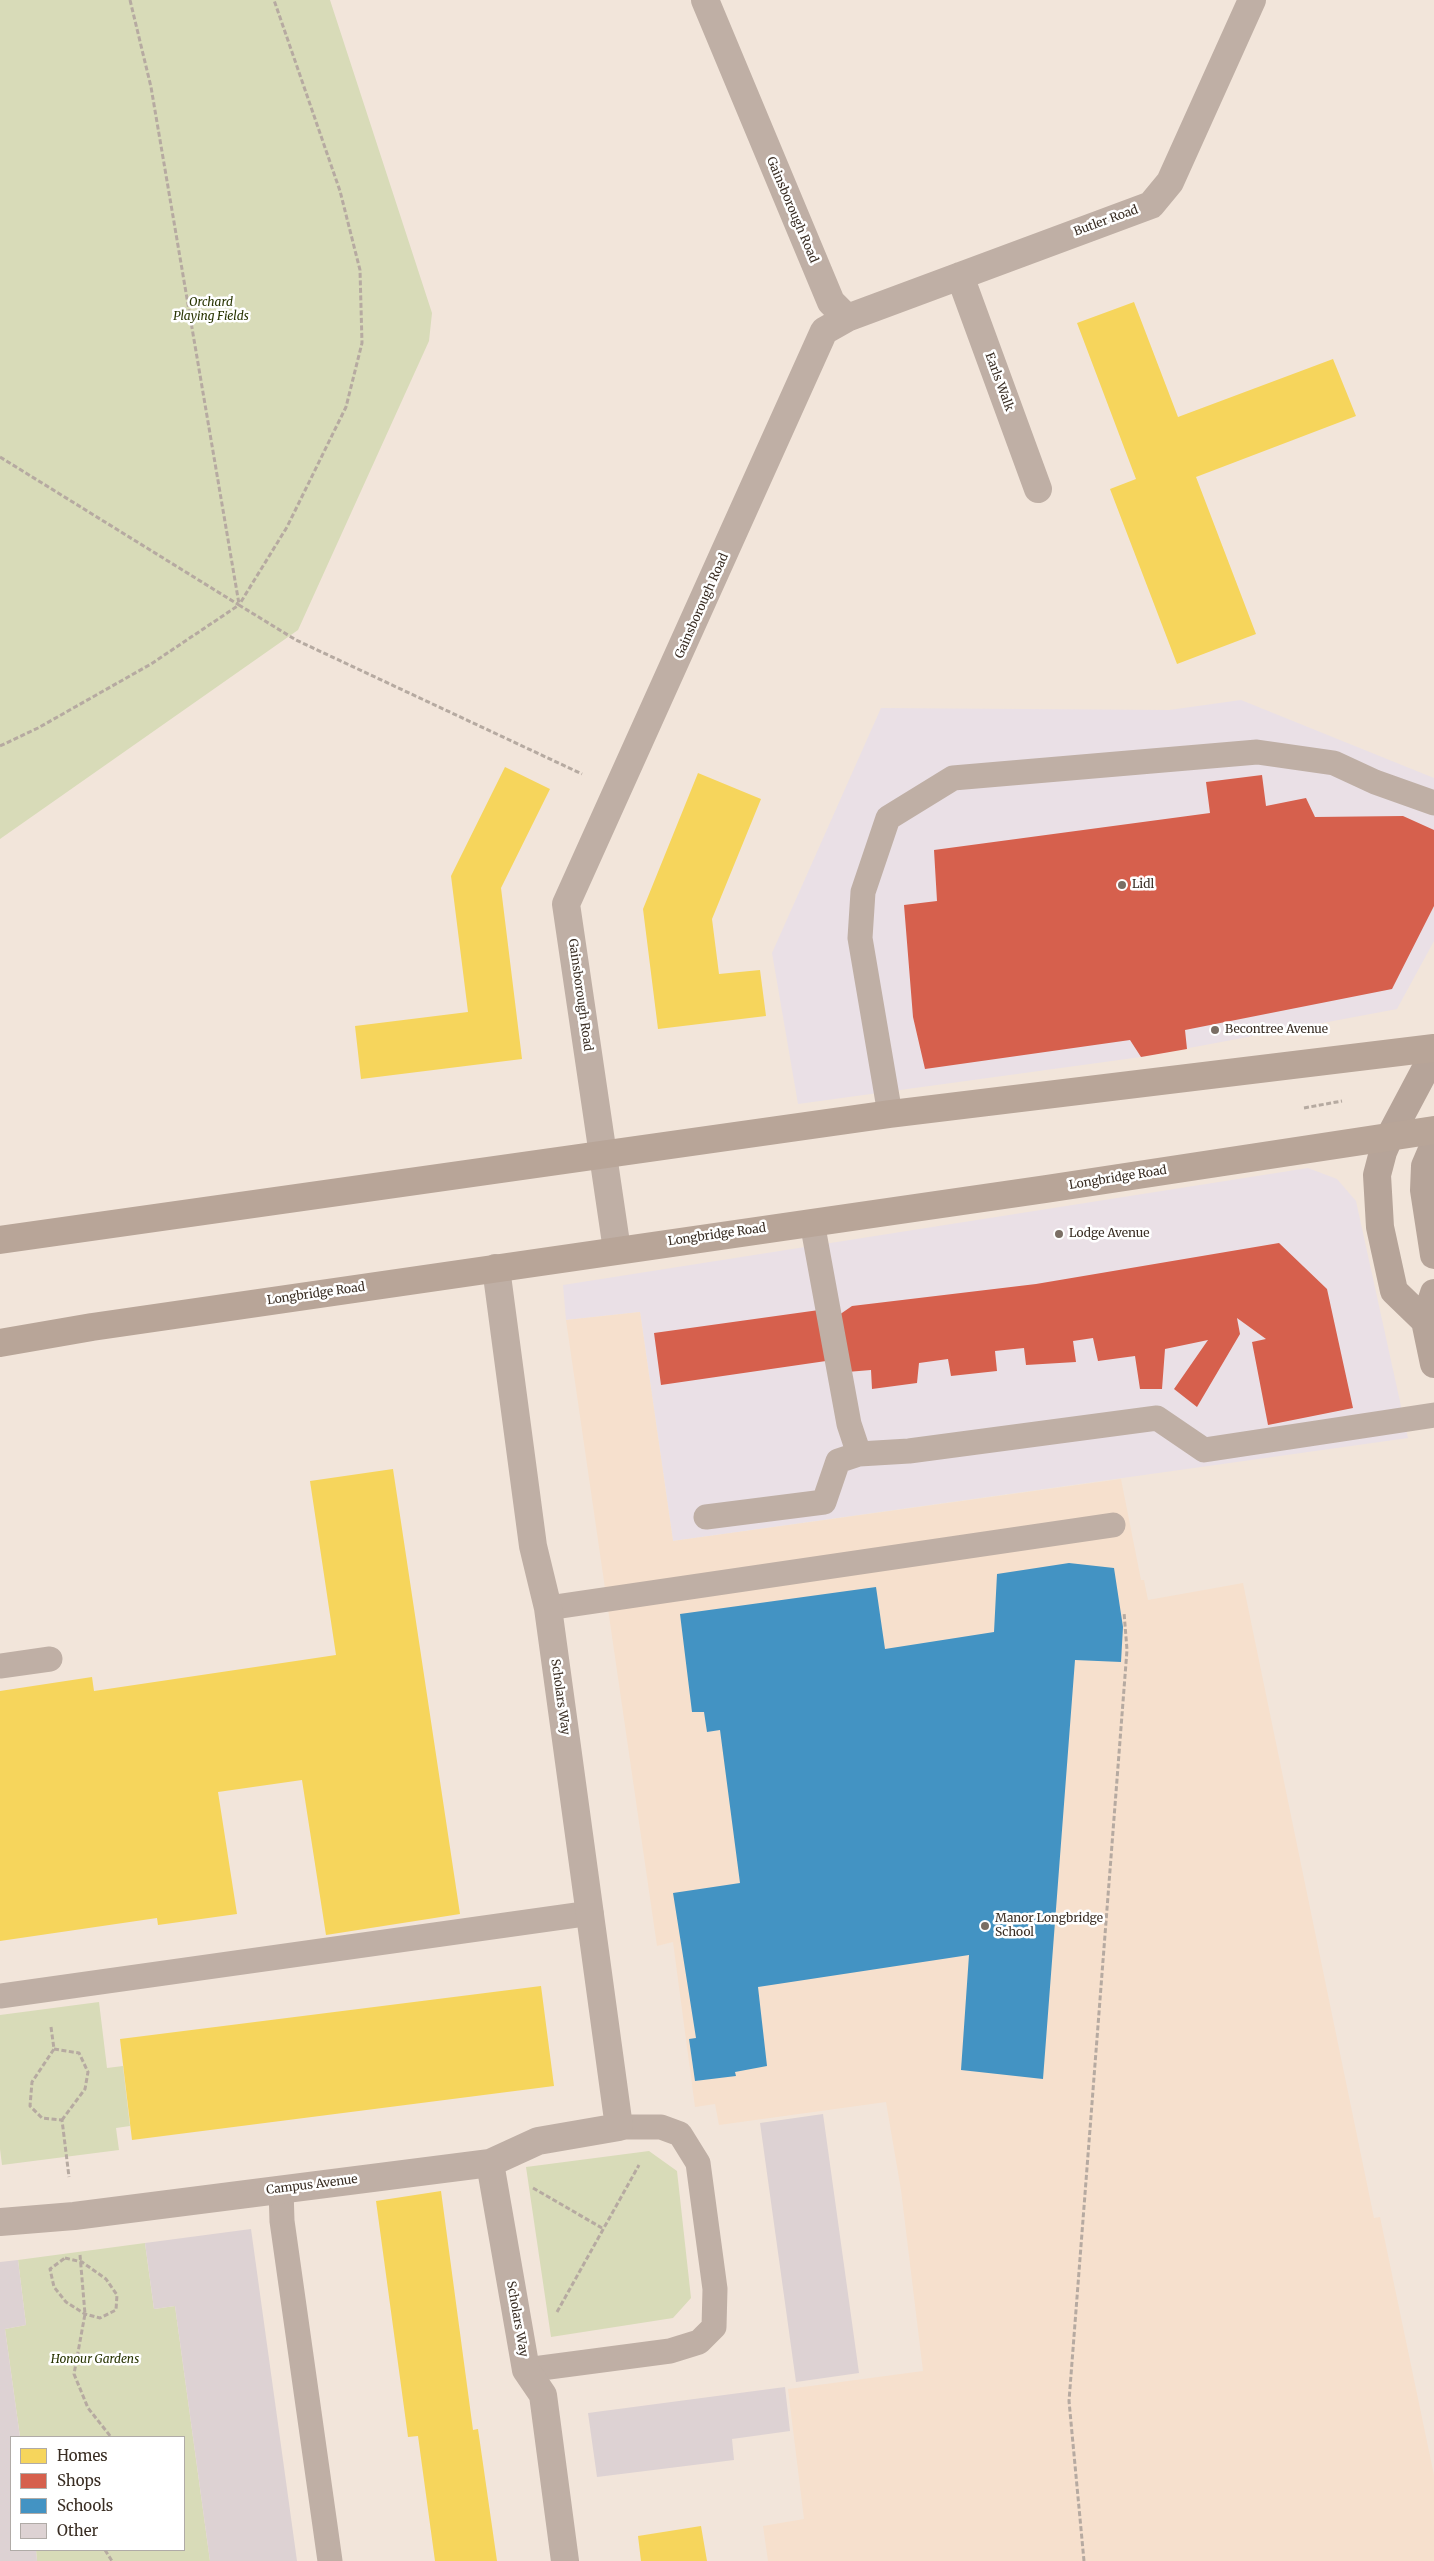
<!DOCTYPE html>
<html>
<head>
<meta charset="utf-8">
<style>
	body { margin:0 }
	#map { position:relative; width:1434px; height:2561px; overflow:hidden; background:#f2e5da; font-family:Merriweather,serif }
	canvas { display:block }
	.legend { position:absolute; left:10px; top:2436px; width:175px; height:115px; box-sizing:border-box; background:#fff; border:1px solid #b0aba7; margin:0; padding:6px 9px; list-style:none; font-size:15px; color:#3a2e24 }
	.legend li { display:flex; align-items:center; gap:10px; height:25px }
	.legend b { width:25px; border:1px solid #b0aba7 }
</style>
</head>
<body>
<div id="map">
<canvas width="1434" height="2561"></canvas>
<ul class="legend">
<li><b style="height:14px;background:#f6d55c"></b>Homes</li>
<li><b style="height:14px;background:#d6604d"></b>Shops</li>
<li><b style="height:14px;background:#4393c3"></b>Schools</li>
<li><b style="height:14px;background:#ddd2d3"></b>Other</li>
</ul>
</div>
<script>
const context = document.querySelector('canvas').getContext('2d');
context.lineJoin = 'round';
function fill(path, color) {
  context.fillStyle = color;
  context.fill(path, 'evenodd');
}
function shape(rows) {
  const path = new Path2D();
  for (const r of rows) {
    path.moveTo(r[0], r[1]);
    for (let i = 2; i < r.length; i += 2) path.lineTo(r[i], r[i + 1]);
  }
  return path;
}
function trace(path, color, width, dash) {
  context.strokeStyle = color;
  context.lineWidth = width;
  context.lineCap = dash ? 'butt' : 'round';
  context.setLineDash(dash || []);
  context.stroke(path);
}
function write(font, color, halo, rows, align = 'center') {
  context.font = font + ' Merriweather,serif';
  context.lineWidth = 5;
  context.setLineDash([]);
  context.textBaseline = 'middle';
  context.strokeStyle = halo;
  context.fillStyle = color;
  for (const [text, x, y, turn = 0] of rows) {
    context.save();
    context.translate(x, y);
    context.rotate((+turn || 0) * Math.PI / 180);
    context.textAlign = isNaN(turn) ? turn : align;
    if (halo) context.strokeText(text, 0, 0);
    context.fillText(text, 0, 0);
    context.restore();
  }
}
fill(shape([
	[1241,700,1434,778,1434,941,1397,1009,1141,1057,798,1104,772,953,881,708,1169,710],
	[1308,1168,1337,1179,1356,1201,1408,1438,673,1541,640,1312,566,1320,563,1285]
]), '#eae0e6');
fill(shape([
	[640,1312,673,1541,1121,1479,1141,1580,1144,1580,1148,1600,1243,1583,1374,2218,1380,2217,1434,2475,1434,2561,768,2561,763,2526,804,2519,788,2389,923,2371,901,2190,886,2102,719,2125,715,2104,695,2107,673,1942,657,1946,566,1320]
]), '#f6e0cd');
fill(shape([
	[0,0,330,0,432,313,429,341,298,630,0,839],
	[99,2002,107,2068,123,2066,130,2126,116,2128,119,2150,2,2165,0,2149,0,2015],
	[649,2151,677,2171,691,2298,673,2318,551,2337,526,2167],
	[145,2243,154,2309,175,2306,210,2561,37,2561,36,2550,184,2550,184,2437,20,2437,5,2329,26,2325,18,2260]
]), '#d8dbb8');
fill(shape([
	[1134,302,1178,417,1333,359,1356,416,1196,477,1256,634,1177,664,1110,489,1136,479,1077,323],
	[505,767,550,789,501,888,522,1059,361,1079,355,1026,468,1012,451,876],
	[698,773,761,799,712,919,719,974,760,970,766,1016,658,1029,643,909],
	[393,1469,460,1914,326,1935,302,1780,218,1792,237,1914,158,1925,157,1918,0,1941,0,1691,92,1677,94,1691,336,1655,310,1481],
	[541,1986,554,2086,132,2140,120,2039],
	[441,2191,473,2430,478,2429,497,2561,435,2561,418,2436,408,2437,376,2201],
	[701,2526,707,2561,641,2561,638,2536]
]), '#f6d55c');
fill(shape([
	[1262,775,1266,806,1306,798,1315,817,1403,816,1434,830,1434,906,1392,989,1185,1030,1187,1049,1141,1057,1130,1040,925,1069,913,1017,904,905,937,901,934,850,1210,813,1206,782],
	[1279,1243,1327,1289,1353,1408,1268,1425,1252,1342,1266,1339,1237,1318,1240,1334,1197,1407,1174,1389,1208,1340,1165,1349,1162,1389,1140,1389,1135,1356,1098,1361,1093,1338,1073,1341,1076,1362,1026,1365,1024,1348,995,1351,997,1371,951,1376,948,1359,919,1363,917,1383,872,1389,871,1370,847,1372,839,1315,852,1306,1036,1284],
	[819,1310,826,1361,661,1385,654,1333]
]), '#d6604d');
fill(shape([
	[1069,1563,1114,1568,1123,1627,1121,1662,1075,1660,1043,2079,961,2070,969,1955,758,1987,767,2066,735,2072,736,2076,695,2081,689,2039,696,2038,673,1893,740,1883,720,1730,707,1732,704,1712,692,1712,680,1614,876,1587,885,1649,994,1632,997,1574]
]), '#4393c3');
fill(shape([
	[823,2114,859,2373,796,2382,760,2123],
	[251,2229,297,2561,210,2561,175,2306,154,2309,145,2243],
	[18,2260,26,2325,5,2329,20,2437,11,2437,11,2550,36,2550,37,2561,0,2561,0,2262],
	[785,2387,790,2431,732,2439,734,2460,597,2477,588,2413]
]), '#ddd2d3');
trace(shape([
	[130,0,151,87,239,604],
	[0,457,239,605,287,527,346,407,362,343,360,270,340,191,274,0],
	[0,746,38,728,151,664,239,605,296,640,582,774],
	[1304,1108,1342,1101],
	[51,2027,54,2049,32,2082,30,2106,42,2118,62,2120,69,2177],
	[54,2049,79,2053,88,2072,85,2089,62,2120],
	[533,2188,602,2228],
	[80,2255,85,2314,74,2374,88,2408,111,2437],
	[65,2258,82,2262,106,2279,117,2295,116,2310,100,2318,85,2314,66,2302,54,2287,50,2269,65,2258],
	[557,2312,639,2165],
	[105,2550,112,2561],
	[1084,2561,1069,2401,1127,1650,1124,1612]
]), '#b6aaa1', 3, [5, 2.5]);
trace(shape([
	[890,1114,860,938,863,892,888,818,953,778,1257,752,1334,763,1375,782,1434,803],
	[859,1454,909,1451,1157,1418,1204,1450,1434,1415],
	[706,1517,824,1502,838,1461,859,1454,849,1424,812,1222],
	[548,1608,1113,1525],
	[0,1666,50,1659],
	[0,1996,591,1913],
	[281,2189,282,2221,330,2561],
	[526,2370,670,2351,699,2342,714,2327,715,2289,698,2163,680,2134,661,2127,619,2127]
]), '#bfafa5', 25);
trace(shape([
	[960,276,1038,489],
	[847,318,1151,205,1170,182,1252,0],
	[617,1250,566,904,824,331,847,318,831,302,705,0],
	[490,2163,526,2370,543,2395,565,2561],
	[0,2222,74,2216,490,2163,538,2141,619,2127,548,1608,533,1546,496,1268]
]), '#bfafa5', 28);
trace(shape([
	[1434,1145,1425,1166,1424,1190,1434,1255],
	[1425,1321,1394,1291,1380,1227,1377,1175,1383,1152,1390,1136,1434,1053],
	[1425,1321,1434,1364],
	[1425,1321,1434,1293]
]), '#b6a499', 28);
trace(shape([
	[0,1240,890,1114,1434,1048],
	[0,1343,92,1327,1046,1189,1434,1130]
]), '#b8a598', 28);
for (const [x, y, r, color] of [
	[1122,885,5,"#7a6e64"],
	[1215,1030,5,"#7a6e64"],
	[1059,1234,5,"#7a6e64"],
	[985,1926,5,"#7a6e64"]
]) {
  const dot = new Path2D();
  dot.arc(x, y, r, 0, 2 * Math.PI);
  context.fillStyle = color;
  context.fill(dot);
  trace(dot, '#fff', 2);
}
write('12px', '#3a2e24', '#fff', [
	["Gainsborough Road",792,210,67],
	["Butler Road",1106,221,-20],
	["Earls Walk",999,382,70],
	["Gainsborough Road",702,606,-66],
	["Gainsborough Road",580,995,82],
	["Longbridge Road",1118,1178,-9],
	["Longbridge Road",717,1235,-8],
	["Longbridge Road",316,1294,-8],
	["Scholars Way",560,1697,82],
	["Campus Avenue",312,2185,-7],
	["Scholars Way",517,2319,80]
]);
write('italic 12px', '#283402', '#fff', [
	["Orchard",211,303],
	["Playing Fields",211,317],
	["Honour Gardens",95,2360]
]);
write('12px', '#3a2e24', '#fff', [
	["Lidl",1132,885],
	["Becontree Avenue",1225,1030],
	["Lodge Avenue",1069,1234],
	["Manor Longbridge",995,1919],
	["School",995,1933]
], 'left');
</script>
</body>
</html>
